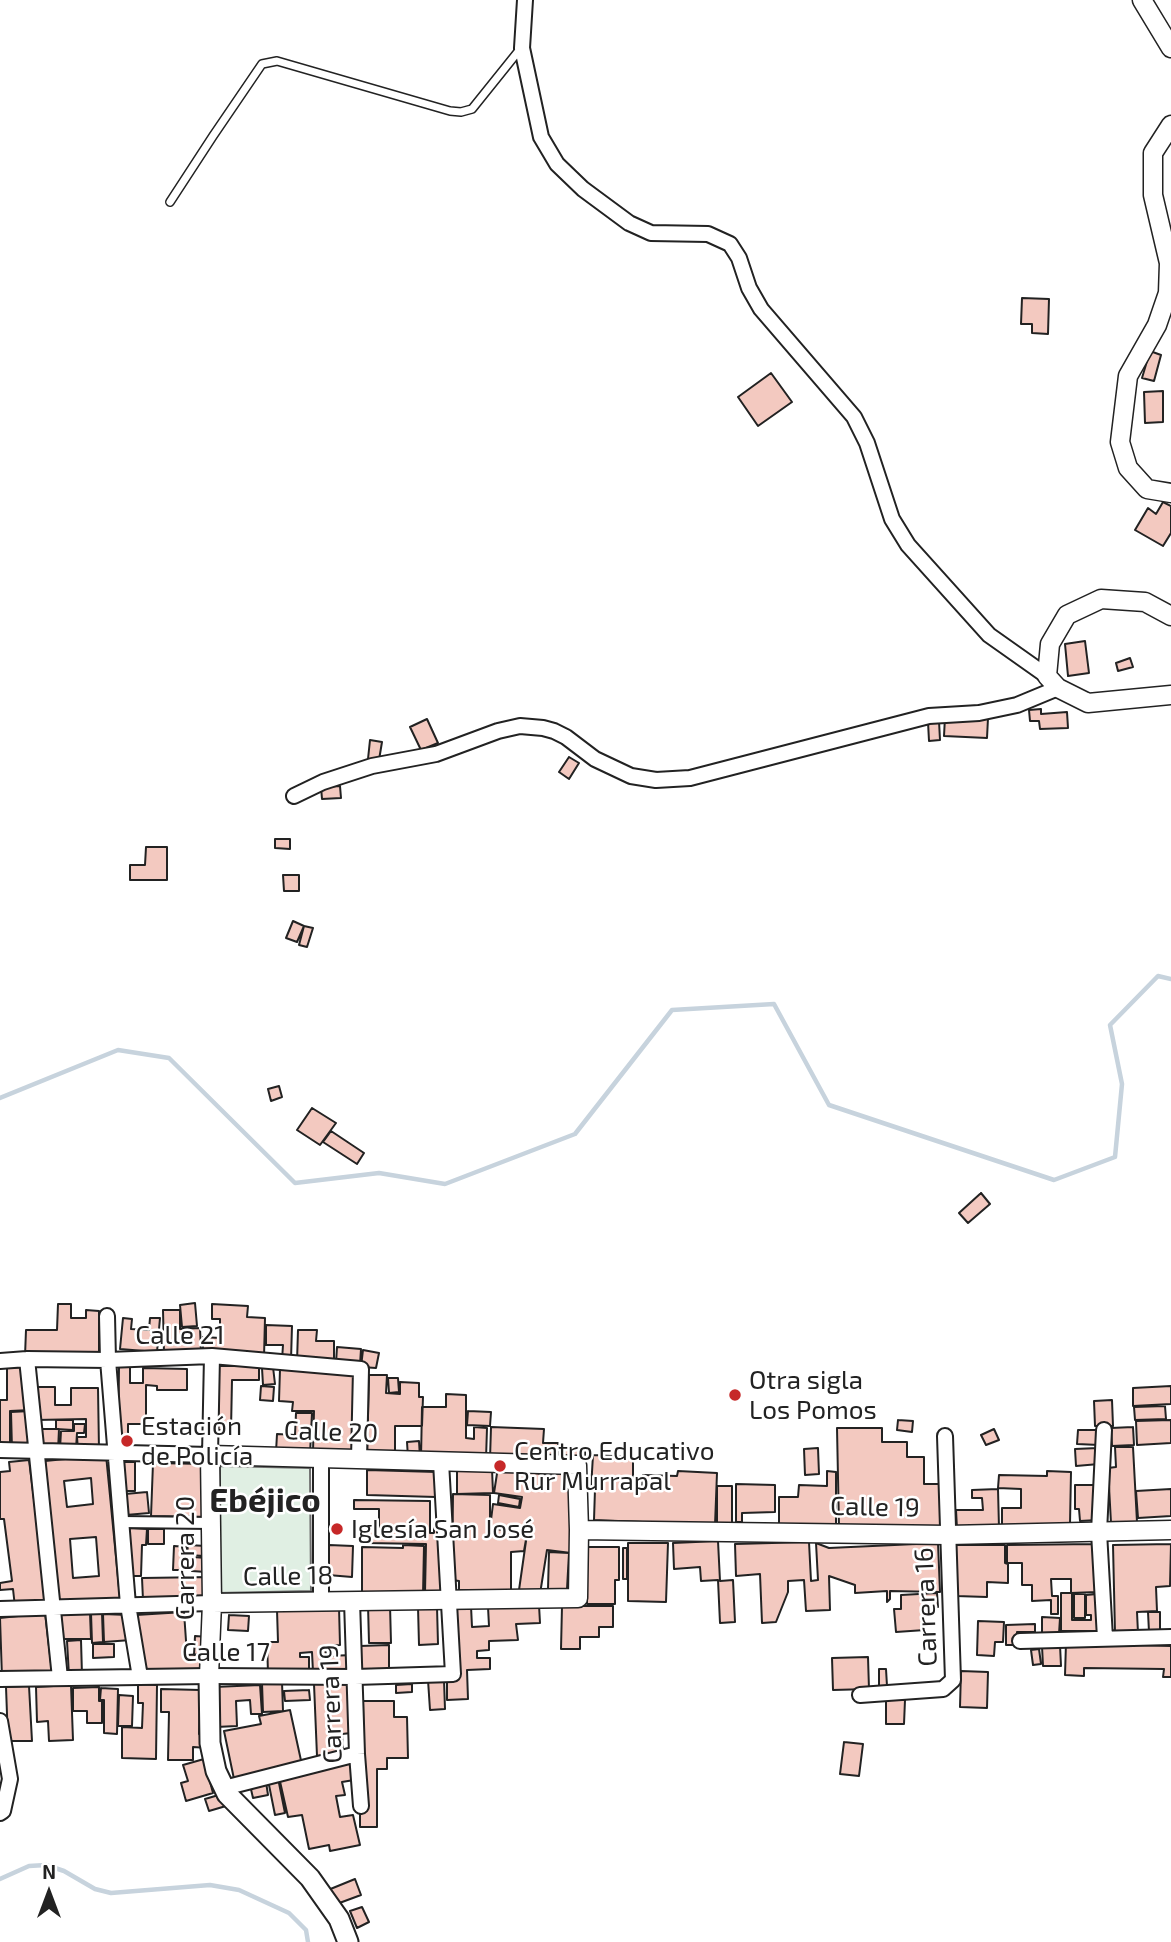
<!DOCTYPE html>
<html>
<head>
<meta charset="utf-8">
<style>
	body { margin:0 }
	#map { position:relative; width:1171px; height:1942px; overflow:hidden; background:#fff; font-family:"Exo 2",sans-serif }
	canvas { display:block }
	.north { position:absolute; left:14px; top:1858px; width:70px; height:70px; -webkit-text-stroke:5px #fff; paint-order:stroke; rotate:0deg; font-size:19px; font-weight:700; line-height:28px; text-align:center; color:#222 }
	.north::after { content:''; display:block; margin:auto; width:24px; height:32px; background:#222; clip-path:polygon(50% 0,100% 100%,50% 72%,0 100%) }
</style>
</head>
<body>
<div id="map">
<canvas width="1171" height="1942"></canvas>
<div class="north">N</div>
</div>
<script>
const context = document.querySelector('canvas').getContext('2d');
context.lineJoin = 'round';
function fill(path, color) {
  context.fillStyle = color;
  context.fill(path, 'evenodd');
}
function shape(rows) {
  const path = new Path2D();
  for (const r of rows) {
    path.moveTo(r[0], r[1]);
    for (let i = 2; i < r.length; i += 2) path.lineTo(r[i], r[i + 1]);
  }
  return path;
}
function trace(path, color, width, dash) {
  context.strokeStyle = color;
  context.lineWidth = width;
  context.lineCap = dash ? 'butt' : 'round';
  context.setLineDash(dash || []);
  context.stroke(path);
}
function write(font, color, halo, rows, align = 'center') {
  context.font = font + ' "Exo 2",sans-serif';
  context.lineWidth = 5;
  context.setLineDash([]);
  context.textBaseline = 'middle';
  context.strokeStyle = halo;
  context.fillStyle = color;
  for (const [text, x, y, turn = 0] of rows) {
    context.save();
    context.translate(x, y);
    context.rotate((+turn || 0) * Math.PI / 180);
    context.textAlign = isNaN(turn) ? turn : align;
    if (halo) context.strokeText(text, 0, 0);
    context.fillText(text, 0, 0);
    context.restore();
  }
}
const green = shape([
	[220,1466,310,1468,311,1591,218,1593,220,1466]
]);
fill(green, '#e0efe3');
trace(green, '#6f6f6f', 2);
trace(shape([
	[0,1098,118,1050,169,1058,295,1183,379,1173,445,1184,575,1134,672,1010,774,1004,829,1105,1054,1180,1115,1157,1122,1084,1110,1025,1158,976,1171,979],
	[0,1879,29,1866,46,1865,64,1871,95,1889,111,1893,210,1885,239,1890,289,1913,306,1930,308,1942]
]), '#c7d3dd', 4.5);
const building = shape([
	[1022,298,1049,299,1048,334,1032,333,1032,324,1021,324,1022,298],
	[1150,351,1161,355,1154,381,1142,378,1150,351],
	[771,373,792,402,758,426,738,397,771,373],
	[1163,391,1163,422,1145,423,1144,392,1163,391],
	[1163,502,1171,506,1171,533,1163,546,1135,530,1148,508,1156,514,1163,502],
	[1085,641,1089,673,1068,676,1065,644,1085,641],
	[1130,658,1133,667,1118,671,1116,663,1130,658],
	[1041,709,1041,714,1067,712,1068,728,1040,729,1039,721,1030,721,1029,710,1041,709],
	[945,717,988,718,987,738,944,736,945,717],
	[427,719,438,743,421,750,410,727,427,719],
	[939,721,940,740,929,741,928,722,939,721],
	[370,740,382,742,379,760,368,759,370,740],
	[569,757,579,763,569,779,559,772,569,757],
	[340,786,341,798,322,799,321,787,340,786],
	[275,839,290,839,290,849,275,848,275,839],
	[146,847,167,847,167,880,130,880,130,865,145,865,146,847],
	[283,875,299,875,299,891,284,891,283,875],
	[293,921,304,926,297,942,286,938,293,921],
	[304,926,313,928,307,947,299,945,304,926],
	[279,1086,282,1097,271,1101,268,1089,279,1086],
	[312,1108,336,1123,320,1145,297,1130,312,1108],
	[331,1131,364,1153,357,1164,323,1142,331,1131],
	[981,1193,990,1204,968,1223,959,1213,981,1193],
	[195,1303,197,1326,182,1327,180,1305,195,1303],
	[58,1304,71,1304,71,1318,86,1318,86,1310,99,1311,99,1357,25,1356,26,1330,57,1330,58,1304],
	[212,1304,248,1306,247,1317,265,1318,264,1357,203,1356,203,1337,220,1338,220,1319,212,1319,212,1304],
	[163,1310,180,1310,180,1329,200,1328,201,1352,164,1353,163,1310],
	[123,1318,132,1319,131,1329,149,1330,150,1318,160,1318,157,1352,120,1349,123,1318],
	[266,1325,292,1326,291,1360,282,1360,283,1345,266,1345,266,1325],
	[298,1330,317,1330,316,1341,334,1341,334,1363,297,1362,298,1330],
	[337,1347,361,1349,360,1365,336,1363,337,1347],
	[363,1350,379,1353,376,1368,361,1367,363,1350],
	[219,1366,259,1366,259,1380,232,1380,231,1430,218,1430,219,1366],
	[27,1367,31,1410,10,1411,10,1448,0,1448,0,1400,7,1400,7,1368,27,1367],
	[119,1367,130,1367,130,1383,143,1383,143,1368,187,1369,187,1390,157,1390,157,1386,146,1385,146,1424,128,1424,128,1444,118,1444,119,1367],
	[273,1367,275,1384,263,1385,262,1368,273,1367],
	[280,1369,358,1374,357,1454,313,1452,314,1411,292,1411,293,1402,279,1401,280,1369],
	[369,1375,387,1375,386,1393,400,1394,400,1382,419,1383,419,1397,423,1397,422,1426,395,1426,395,1458,367,1457,369,1375],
	[388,1378,398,1378,399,1392,389,1393,388,1378],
	[261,1386,274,1387,273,1401,260,1400,261,1386],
	[1171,1386,1171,1404,1133,1406,1133,1388,1171,1386],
	[36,1387,55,1387,55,1405,71,1405,71,1388,98,1388,99,1450,78,1450,77,1437,86,1437,86,1419,36,1420,36,1387],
	[446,1394,466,1395,466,1438,474,1439,474,1427,487,1428,486,1459,421,1458,422,1407,446,1407,446,1394],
	[1112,1400,1113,1426,1095,1426,1094,1401,1112,1400],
	[1165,1406,1166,1419,1135,1420,1134,1407,1165,1406],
	[30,1411,31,1449,12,1449,11,1412,30,1411],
	[468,1411,491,1412,490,1426,467,1425,468,1411],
	[296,1413,312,1413,310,1454,276,1452,277,1434,295,1435,296,1413],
	[56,1420,73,1420,73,1430,56,1429,56,1420],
	[898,1420,913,1421,912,1432,897,1430,898,1420],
	[1171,1420,1171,1443,1137,1445,1136,1421,1171,1420],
	[74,1424,85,1424,84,1433,77,1433,76,1449,60,1449,61,1431,74,1431,74,1424],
	[491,1427,544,1429,543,1443,558,1443,558,1461,490,1459,491,1427],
	[1133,1427,1134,1445,1112,1446,1111,1428,1133,1427],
	[837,1428,882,1428,882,1442,907,1442,907,1457,924,1457,924,1484,940,1484,940,1529,839,1527,837,1428],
	[37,1429,59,1429,58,1451,37,1450,37,1429],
	[994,1429,999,1440,986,1445,981,1435,994,1429],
	[1078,1430,1100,1430,1099,1445,1077,1444,1078,1430],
	[419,1441,420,1458,408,1458,407,1442,419,1441],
	[560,1447,585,1447,585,1463,559,1462,560,1447],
	[1115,1447,1133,1447,1137,1522,1111,1523,1108,1468,1116,1467,1115,1447],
	[818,1448,819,1474,805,1475,804,1449,818,1448],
	[1098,1448,1099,1464,1076,1466,1075,1449,1098,1448],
	[106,1455,120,1598,59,1603,45,1461,106,1455],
	[91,1478,93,1504,67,1507,64,1481,91,1478],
	[96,1537,99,1576,73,1578,70,1539,96,1537],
	[593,1455,633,1457,633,1477,627,1477,626,1489,642,1490,643,1475,677,1476,678,1471,717,1473,715,1525,594,1520,595,1489,591,1489,593,1455],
	[29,1460,47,1603,15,1607,13,1589,0,1590,0,1583,12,1581,4,1519,0,1519,0,1472,10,1471,9,1462,29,1460],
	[121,1462,135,1462,135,1491,122,1491,121,1462],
	[153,1463,207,1464,206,1517,151,1516,153,1463],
	[498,1467,554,1476,556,1467,572,1467,571,1553,547,1550,540,1594,519,1590,527,1534,490,1528,493,1504,520,1508,522,1497,494,1493,498,1467],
	[492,1469,493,1493,457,1494,457,1470,492,1469],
	[367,1470,437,1472,436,1497,367,1495,367,1470],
	[827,1471,836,1472,836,1527,779,1527,779,1497,798,1497,799,1485,827,1486,827,1471],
	[1047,1471,1071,1472,1070,1524,1049,1524,1049,1526,1002,1525,1002,1508,1021,1508,1021,1489,998,1488,999,1475,1047,1476,1047,1471],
	[736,1484,775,1485,775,1512,742,1513,742,1522,736,1522,736,1484],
	[1075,1485,1097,1485,1098,1520,1080,1521,1079,1509,1075,1509,1075,1485],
	[717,1486,732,1486,732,1523,717,1523,717,1486],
	[998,1489,999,1528,957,1529,956,1510,983,1510,982,1498,972,1498,972,1490,998,1489],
	[1171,1489,1171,1516,1138,1518,1136,1491,1171,1489],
	[147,1492,149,1513,126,1515,125,1494,147,1492],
	[453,1494,490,1495,490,1528,527,1534,524,1551,511,1552,511,1591,459,1590,459,1581,452,1580,453,1494],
	[499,1495,520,1499,519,1507,498,1503,499,1495],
	[354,1500,430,1501,430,1533,434,1533,434,1523,441,1523,445,1593,425,1593,426,1544,366,1543,366,1527,379,1527,379,1509,354,1509,354,1500],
	[129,1528,147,1529,146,1545,142,1545,141,1576,128,1576,129,1528],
	[148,1529,164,1529,164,1544,148,1544,148,1529],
	[718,1541,720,1581,733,1580,735,1622,720,1623,718,1580,701,1581,700,1567,674,1569,673,1543,718,1541],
	[809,1542,811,1581,818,1580,816,1543,829,1548,938,1543,940,1592,890,1591,890,1599,887,1602,887,1591,855,1593,855,1585,829,1576,830,1610,806,1611,804,1580,788,1581,788,1592,776,1622,762,1623,760,1574,736,1576,735,1544,809,1542],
	[628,1543,668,1543,666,1602,628,1601,628,1543],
	[1096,1544,1097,1592,1071,1593,1071,1579,1051,1579,1052,1596,1058,1596,1058,1614,1051,1614,1051,1600,1032,1601,1032,1585,1022,1585,1022,1563,1007,1563,1007,1545,1096,1544],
	[1171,1544,1170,1586,1156,1587,1157,1611,1137,1612,1138,1633,1115,1633,1113,1545,1171,1544],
	[188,1545,206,1546,205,1556,187,1555,188,1545],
	[329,1545,353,1546,352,1577,328,1575,329,1545],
	[403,1545,424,1546,423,1595,362,1594,362,1547,403,1548,403,1545],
	[956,1545,1005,1545,1005,1563,1008,1564,1008,1583,987,1582,987,1597,956,1596,956,1545],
	[174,1546,187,1547,186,1570,173,1570,174,1546],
	[587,1547,619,1547,619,1580,615,1580,615,1604,587,1604,587,1547],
	[623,1548,627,1548,627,1579,623,1579,623,1548],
	[549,1552,569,1553,567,1589,548,1589,549,1552],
	[193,1557,207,1558,206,1572,192,1571,193,1557],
	[210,1577,210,1600,143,1600,142,1578,210,1577],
	[937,1593,938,1607,923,1607,925,1630,896,1632,894,1609,901,1609,901,1595,937,1593],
	[1061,1593,1072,1593,1072,1620,1091,1620,1091,1615,1086,1615,1086,1595,1097,1594,1098,1631,1061,1631,1061,1593],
	[1074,1594,1085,1594,1085,1618,1074,1618,1074,1594],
	[368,1605,390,1605,391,1643,369,1643,368,1605],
	[539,1605,540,1623,516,1624,518,1640,489,1641,489,1650,477,1651,477,1658,490,1658,490,1669,467,1670,468,1699,447,1700,447,1678,456,1607,471,1606,472,1627,489,1626,488,1607,539,1605],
	[562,1606,613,1606,613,1627,599,1627,599,1637,580,1637,580,1649,561,1649,562,1606],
	[339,1607,340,1645,325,1646,326,1656,354,1655,354,1670,313,1672,312,1652,300,1653,300,1657,309,1657,309,1671,268,1673,267,1642,278,1642,277,1610,339,1607],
	[418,1607,437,1607,438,1644,419,1645,418,1607],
	[184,1612,187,1655,204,1654,205,1670,140,1675,136,1615,184,1612],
	[1148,1612,1160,1612,1160,1632,1149,1632,1148,1612],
	[45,1613,52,1672,2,1678,0,1618,45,1613],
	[90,1613,91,1639,62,1639,61,1614,90,1613],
	[91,1613,102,1613,103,1642,92,1643,91,1613],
	[103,1614,128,1615,131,1640,104,1642,103,1614],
	[229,1615,249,1616,248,1631,228,1630,229,1615],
	[1042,1617,1060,1618,1059,1634,1042,1633,1042,1617],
	[978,1621,1004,1622,1003,1642,995,1642,994,1656,977,1655,978,1621],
	[1035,1624,1035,1632,1017,1632,1017,1645,1006,1645,1006,1625,1035,1624],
	[195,1636,208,1637,207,1654,194,1655,195,1636],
	[81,1640,82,1675,69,1676,67,1641,81,1640],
	[1066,1643,1171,1646,1171,1677,1163,1677,1164,1669,1084,1668,1084,1676,1065,1675,1066,1643],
	[93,1644,114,1644,114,1657,93,1658,93,1644],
	[389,1645,389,1671,360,1671,360,1646,389,1645],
	[1060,1645,1061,1666,1043,1666,1042,1646,1060,1645],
	[1039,1649,1041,1664,1033,1665,1031,1650,1039,1649],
	[868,1657,869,1689,833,1690,832,1658,868,1657],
	[879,1669,886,1669,887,1686,879,1686,879,1669],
	[961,1671,988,1672,987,1708,960,1707,961,1671],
	[428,1680,444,1680,445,1709,430,1710,428,1680],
	[282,1682,283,1711,263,1712,262,1683,282,1682],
	[349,1682,351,1733,342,1734,343,1755,317,1756,314,1684,349,1682],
	[138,1684,157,1685,156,1759,122,1758,122,1727,142,1728,143,1703,138,1703,138,1684],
	[412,1684,412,1692,396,1693,396,1685,412,1684],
	[71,1685,73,1740,49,1741,48,1721,37,1722,36,1687,71,1685],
	[260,1685,262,1714,251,1714,250,1700,236,1701,237,1726,216,1727,214,1687,260,1685],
	[29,1686,32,1741,8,1741,6,1687,29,1686],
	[99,1687,99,1701,102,1701,102,1723,87,1723,87,1711,73,1711,73,1688,99,1687],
	[101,1688,118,1689,117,1734,104,1733,104,1700,100,1700,101,1688],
	[161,1689,200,1690,199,1734,208,1734,208,1748,193,1747,193,1760,168,1760,169,1712,161,1712,161,1689],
	[309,1690,310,1700,285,1701,284,1691,309,1690],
	[119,1695,133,1696,132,1726,118,1726,119,1695],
	[886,1699,905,1700,904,1724,886,1724,886,1699],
	[363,1701,394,1701,394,1717,407,1717,408,1758,387,1758,387,1769,377,1769,377,1827,360,1827,360,1809,364,1809,363,1701],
	[290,1710,302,1765,234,1779,224,1731,261,1724,259,1716,290,1710],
	[844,1742,863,1744,859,1776,840,1774,844,1742],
	[204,1759,213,1793,186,1801,181,1783,188,1781,183,1765,204,1759],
	[350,1761,354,1780,342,1782,345,1795,336,1796,340,1817,353,1815,360,1845,330,1851,329,1845,309,1849,302,1815,288,1817,279,1777,350,1761],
	[278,1778,285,1813,275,1815,268,1780,278,1778],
	[266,1782,268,1795,253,1798,250,1785,266,1782],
	[222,1794,226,1806,209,1811,205,1799,222,1794],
	[355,1879,361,1895,334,1905,328,1890,355,1879],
	[362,1907,369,1922,357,1928,350,1911,362,1907]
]);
fill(building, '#f3c9c0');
trace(building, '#222', 2);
const service = shape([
	[170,202,213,136,262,64,277,61,450,111,461,112,472,109,521,48]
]);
const pedestrian = shape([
	[121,1522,212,1523]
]);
const minor = shape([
	[525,0,522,48,541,137,557,164,583,189,629,223,651,233,708,234,730,244,739,258,749,288,761,309,854,417,867,443,892,519,908,545,989,635,1047,676],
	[294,796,323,782,372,766,436,754,498,731,520,726,543,728,554,731,566,737,595,759,631,776,656,780,690,778,929,716,979,713,1017,705,1058,688],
	[107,1316,108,1360,128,1605,140,1677],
	[27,1359,60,1678],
	[0,1361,27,1359,108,1360,212,1356,361,1369,359,1459],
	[1104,1430,1099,1532,1105,1638],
	[0,1450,210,1455,212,1356],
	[321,1458,321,1602],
	[352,1601,357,1754,361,1806],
	[0,1609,212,1603],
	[1020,1641,1171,1637],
	[0,1679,209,1676,355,1677,453,1674,441,1462],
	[860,1695,943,1689,953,1680,945,1436],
	[0,1721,10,1779,3,1811,0,1813],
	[224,1788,357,1754]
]);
const tertiary = shape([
	[1142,0,1171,48],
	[1171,125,1153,153,1153,195,1169,263,1168,293,1157,325,1128,376,1120,442,1128,468,1147,489,1171,493],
	[1171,616,1145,602,1101,599,1067,615,1050,644,1047,676,1058,688,1088,703,1171,695],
	[579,1530,948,1535,1171,1530],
	[209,1676,212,1603,210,1455,577,1465,579,1530,578,1598,212,1603]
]);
const secondary = shape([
	[209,1676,210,1743,216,1771,227,1794,310,1878,339,1919,348,1942]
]);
trace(service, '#222', 10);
trace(pedestrian, '#222', 14);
trace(minor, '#222', 18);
trace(tertiary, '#222', 21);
trace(secondary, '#222', 23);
trace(service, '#fff', 7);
trace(pedestrian, '#fff', 10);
trace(minor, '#fff', 14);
trace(tertiary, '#fff', 18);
trace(secondary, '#fff', 19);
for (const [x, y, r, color] of [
	[735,1395,7,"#c62828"],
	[127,1441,7,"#c62828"],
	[500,1466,7,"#c62828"],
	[337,1529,7,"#c62828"]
]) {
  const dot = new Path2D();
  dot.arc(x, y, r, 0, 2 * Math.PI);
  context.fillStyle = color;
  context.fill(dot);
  trace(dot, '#fff', 2.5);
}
write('26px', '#222', '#fff', [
	["Calle 21",180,1335],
	["Calle 20",331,1432,2],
	["Calle 19",875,1507,1],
	["Carrera 20",185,1558,-90],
	["Calle 18",288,1576,-1],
	["Carrera 16",926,1607,-92],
	["Calle 17",226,1652],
	["Carrera 19",331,1704,-92]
]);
write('26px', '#222', '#fff', [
	["Otra sigla",749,1380],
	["Los Pomos",749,1410],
	["Estación",141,1426],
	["de Policía",141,1456],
	["Centro Educativo",514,1451],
	["Rur Murrapal",514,1481],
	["Iglesía San José",351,1529]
], 'left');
write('bold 33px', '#222', '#fff', [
	["Ebéjico",265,1501]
]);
</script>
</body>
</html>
